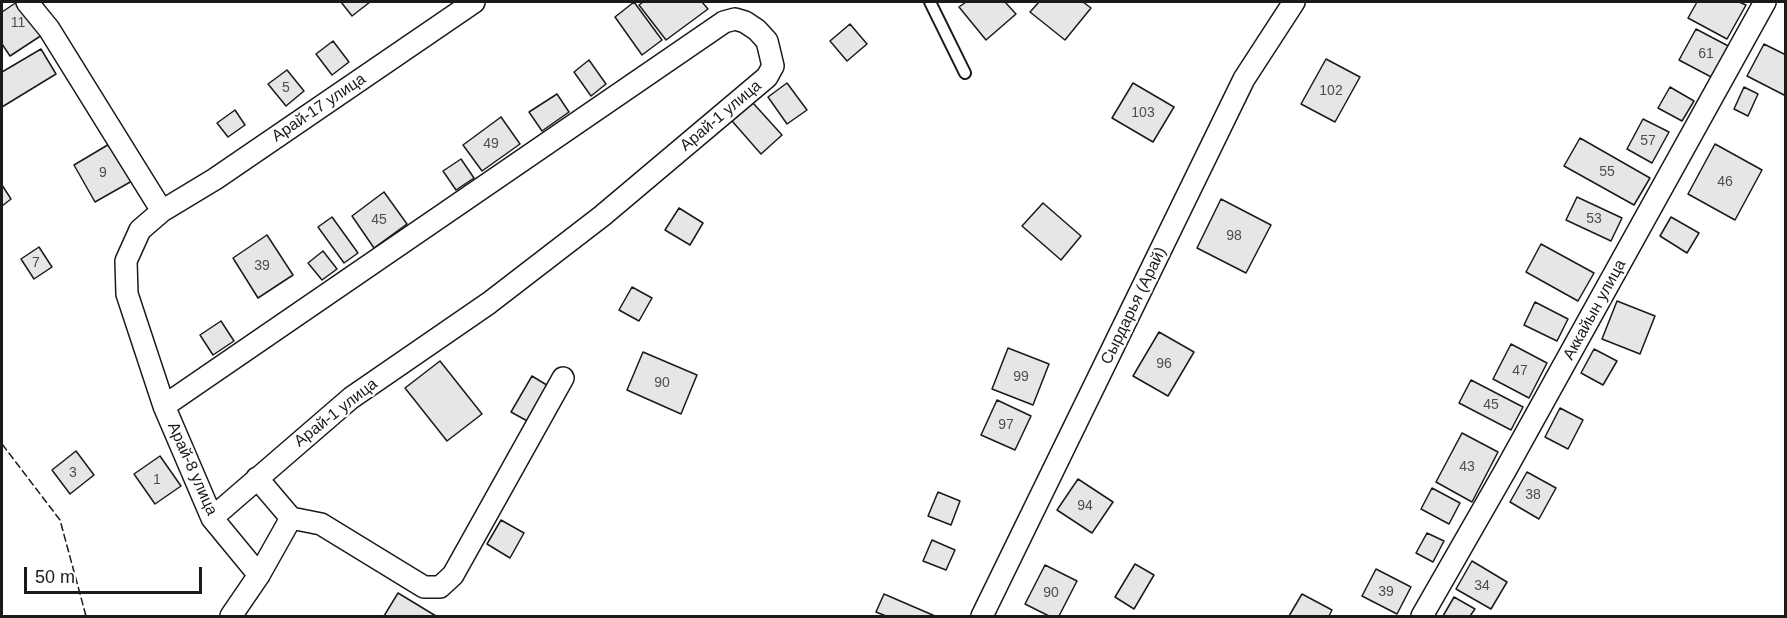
<!DOCTYPE html>
<html>
<head>
<meta charset="utf-8">
<style>
	body { margin:0 }
	#map { position:relative; width:1787px; height:618px; overflow:hidden; background:#fff; font-family:Arial,sans-serif }
	canvas { display:block }
	.frame { position:absolute; inset:0; border:3px solid #1a1a1a; pointer-events:none }
	.scale { position:absolute; left:24px; top:567px; width:178px; height:27px; box-sizing:border-box; border:3px solid #1a1a1a; border-top:0; padding-left:8px; font-size:18px; line-height:21px; white-space:nowrap; color:#1a1a1a; -webkit-text-stroke:4px #fff; paint-order:stroke }
</style>
</head>
<body>
<div id="map">
<canvas width="1787" height="618"></canvas>
<div class="frame"></div>
<div class="scale">50 m</div>
</div>
<script>
const context = document.querySelector('canvas').getContext('2d');
context.lineJoin = 'round';
function fill(path, color) {
  context.fillStyle = color;
  context.fill(path, 'evenodd');
}
function shape(rows) {
  const path = new Path2D();
  for (const r of rows) {
    path.moveTo(r[0], r[1]);
    for (let i = 2; i < r.length; i += 2) path.lineTo(r[i], r[i + 1]);
  }
  return path;
}
function trace(path, color, width, dash) {
  context.strokeStyle = color;
  context.lineWidth = width;
  context.lineCap = dash ? 'butt' : 'round';
  context.setLineDash(dash || []);
  context.stroke(path);
}
function write(font, color, halo, rows, align = 'center') {
  context.font = font + ' Arial,sans-serif';
  context.lineWidth = 4.5;
  context.setLineDash([]);
  context.textBaseline = 'middle';
  context.strokeStyle = halo;
  context.fillStyle = color;
  for (const [text, x, y, turn = 0] of rows) {
    context.save();
    context.translate(x, y);
    context.rotate((+turn || 0) * Math.PI / 180);
    context.textAlign = isNaN(turn) ? turn : align;
    if (halo) context.strokeText(text, 0, 0);
    context.fillText(text, 0, 0);
    context.restore();
  }
}
const building = shape([
	[17,2,19,2,42,35,10,56,2,44,2,12,17,2],
	[341,2,370,2,352,16,341,2],
	[634,2,662,40,642,55,615,17,634,2],
	[643,2,702,2,708,9,666,40,639,5,643,2],
	[966,2,1005,2,1016,14,986,40,959,7,966,2],
	[1039,2,1083,2,1091,8,1065,40,1030,12,1039,2],
	[1697,2,1739,2,1746,5,1727,39,1688,18,1697,2],
	[850,24,867,44,847,61,830,41,850,24],
	[1696,29,1732,48,1715,79,1679,60,1696,29],
	[333,41,349,62,332,75,316,54,333,41],
	[1764,44,1786,55,1786,96,1747,76,1764,44],
	[41,49,56,74,2,107,2,72,41,49],
	[1326,59,1360,77,1335,122,1301,104,1326,59],
	[589,60,606,84,591,96,574,72,589,60],
	[287,70,304,91,286,106,268,84,287,70],
	[787,83,807,110,787,124,768,97,787,83],
	[1133,83,1174,107,1153,142,1112,118,1133,83],
	[1670,87,1694,101,1682,121,1658,108,1670,87],
	[1744,87,1758,94,1748,116,1734,109,1744,87],
	[557,94,569,112,542,131,529,112,557,94],
	[753,103,782,135,761,154,732,121,753,103],
	[235,110,245,125,228,137,217,123,235,110],
	[501,117,520,144,482,171,463,145,501,117],
	[1643,119,1669,132,1652,163,1627,149,1643,119],
	[1580,138,1650,178,1634,205,1564,166,1580,138],
	[111,143,132,181,95,202,74,165,111,143],
	[1715,144,1762,170,1735,220,1688,194,1715,144],
	[461,159,474,178,456,190,443,171,461,159],
	[2,185,11,199,2,206,2,185],
	[384,192,407,224,374,248,352,216,384,192],
	[1577,197,1622,218,1611,241,1566,220,1577,197],
	[1221,199,1271,225,1246,273,1197,248,1221,199],
	[1043,203,1081,236,1061,260,1022,226,1043,203],
	[679,208,703,223,690,245,665,230,679,208],
	[332,217,358,253,344,263,318,227,332,217],
	[1671,217,1699,233,1687,253,1660,236,1671,217],
	[267,235,293,275,258,298,233,258,267,235],
	[1541,244,1594,273,1578,301,1526,272,1541,244],
	[39,247,52,267,34,279,21,259,39,247],
	[323,251,337,269,322,280,308,263,323,251],
	[632,287,652,298,639,321,619,310,632,287],
	[1617,301,1655,316,1640,354,1602,339,1617,301],
	[1535,302,1568,319,1557,341,1524,325,1535,302],
	[221,321,234,341,213,355,200,335,221,321],
	[1159,332,1194,352,1168,396,1133,376,1159,332],
	[1511,344,1547,363,1529,398,1493,379,1511,344],
	[1008,348,1049,364,1033,405,992,389,1008,348],
	[1594,349,1617,361,1603,385,1581,373,1594,349],
	[643,352,697,375,681,414,627,390,643,352],
	[440,361,482,414,447,441,405,388,440,361],
	[532,376,550,387,529,422,511,412,532,376],
	[1471,380,1523,407,1511,430,1459,403,1471,380],
	[997,400,1031,416,1015,450,981,435,997,400],
	[1560,408,1583,420,1568,449,1545,437,1560,408],
	[1462,433,1498,452,1472,502,1436,482,1462,433],
	[76,451,94,475,70,494,52,470,76,451],
	[160,456,181,486,155,504,134,474,160,456],
	[1527,472,1556,488,1539,519,1510,502,1527,472],
	[1078,479,1113,502,1092,533,1057,510,1078,479],
	[1432,488,1460,503,1449,524,1421,509,1432,488],
	[938,492,960,501,951,525,928,516,938,492],
	[501,520,524,533,510,558,487,544,501,520],
	[1427,533,1444,541,1433,562,1416,553,1427,533],
	[932,540,955,550,946,570,923,561,932,540],
	[1472,561,1507,582,1491,609,1456,589,1472,561],
	[1135,564,1154,575,1134,609,1115,597,1135,564],
	[1045,565,1077,581,1059,616,1049,616,1025,604,1045,565],
	[1376,569,1411,587,1397,614,1362,596,1376,569],
	[398,593,436,616,384,616,398,593],
	[884,594,935,616,886,616,876,612,884,594],
	[1302,594,1332,610,1329,616,1289,616,1302,594],
	[1454,597,1475,609,1470,616,1443,616,1454,597]
]);
fill(building, '#e6e6e6');
trace(building, '#1a1a1a', 1.5);
const service = shape([
	[930,2,965,73]
]);
const minor = shape([
	[27,2,49,29,162,211],
	[164,406,724,22,735,19,745,22,757,30,767,41,773,66,767,77,602,216,489,303,351,398,212,518],
	[257,478,291,518],
	[291,518,321,524,424,587,440,587,453,575,563,378],
	[259,575,212,518,164,406,127,294,126,261,140,230,162,211,215,179,474,2],
	[231,616,259,575,291,518],
	[982,616,1244,79,1294,2],
	[1422,616,1505,471,1765,2]
]);
trace(service, '#1a1a1a', 14);
trace(minor, '#1a1a1a', 24);
trace(service, '#fff', 10);
trace(minor, '#fff', 21);
trace(shape([
	[2,444,60,520,86,616]
]), '#1a1a1a', 1.5, [8, 3]);
write('14px', '#4d4d4d', null, [
	["11",18,23],
	["61",1706,54],
	["5",286,88],
	["102",1331,91],
	["103",1143,113],
	["57",1648,141],
	["49",491,144],
	["55",1607,172],
	["9",103,173],
	["46",1725,182],
	["53",1594,219],
	["45",379,220],
	["98",1234,236],
	["7",36,263],
	["39",262,266],
	["96",1164,364],
	["47",1520,371],
	["99",1021,377],
	["90",662,383],
	["45",1491,405],
	["97",1006,425],
	["43",1467,467],
	["3",73,473],
	["1",157,480],
	["38",1533,495],
	["94",1085,506],
	["34",1482,586],
	["39",1386,592],
	["90",1051,593]
]);
write('16px', '#1a1a1a', '#fff', [
	["Арай-17 улица",319,108,-34],
	["Арай-1 улица",721,116,-40],
	["Сырдарья (Арай)",1134,306,-64],
	["Аккайын улица",1595,310,-61],
	["Арай-1 улица",336,413,-38],
	["Арай-8 улица",192,469,66]
]);
</script>
</body>
</html>
